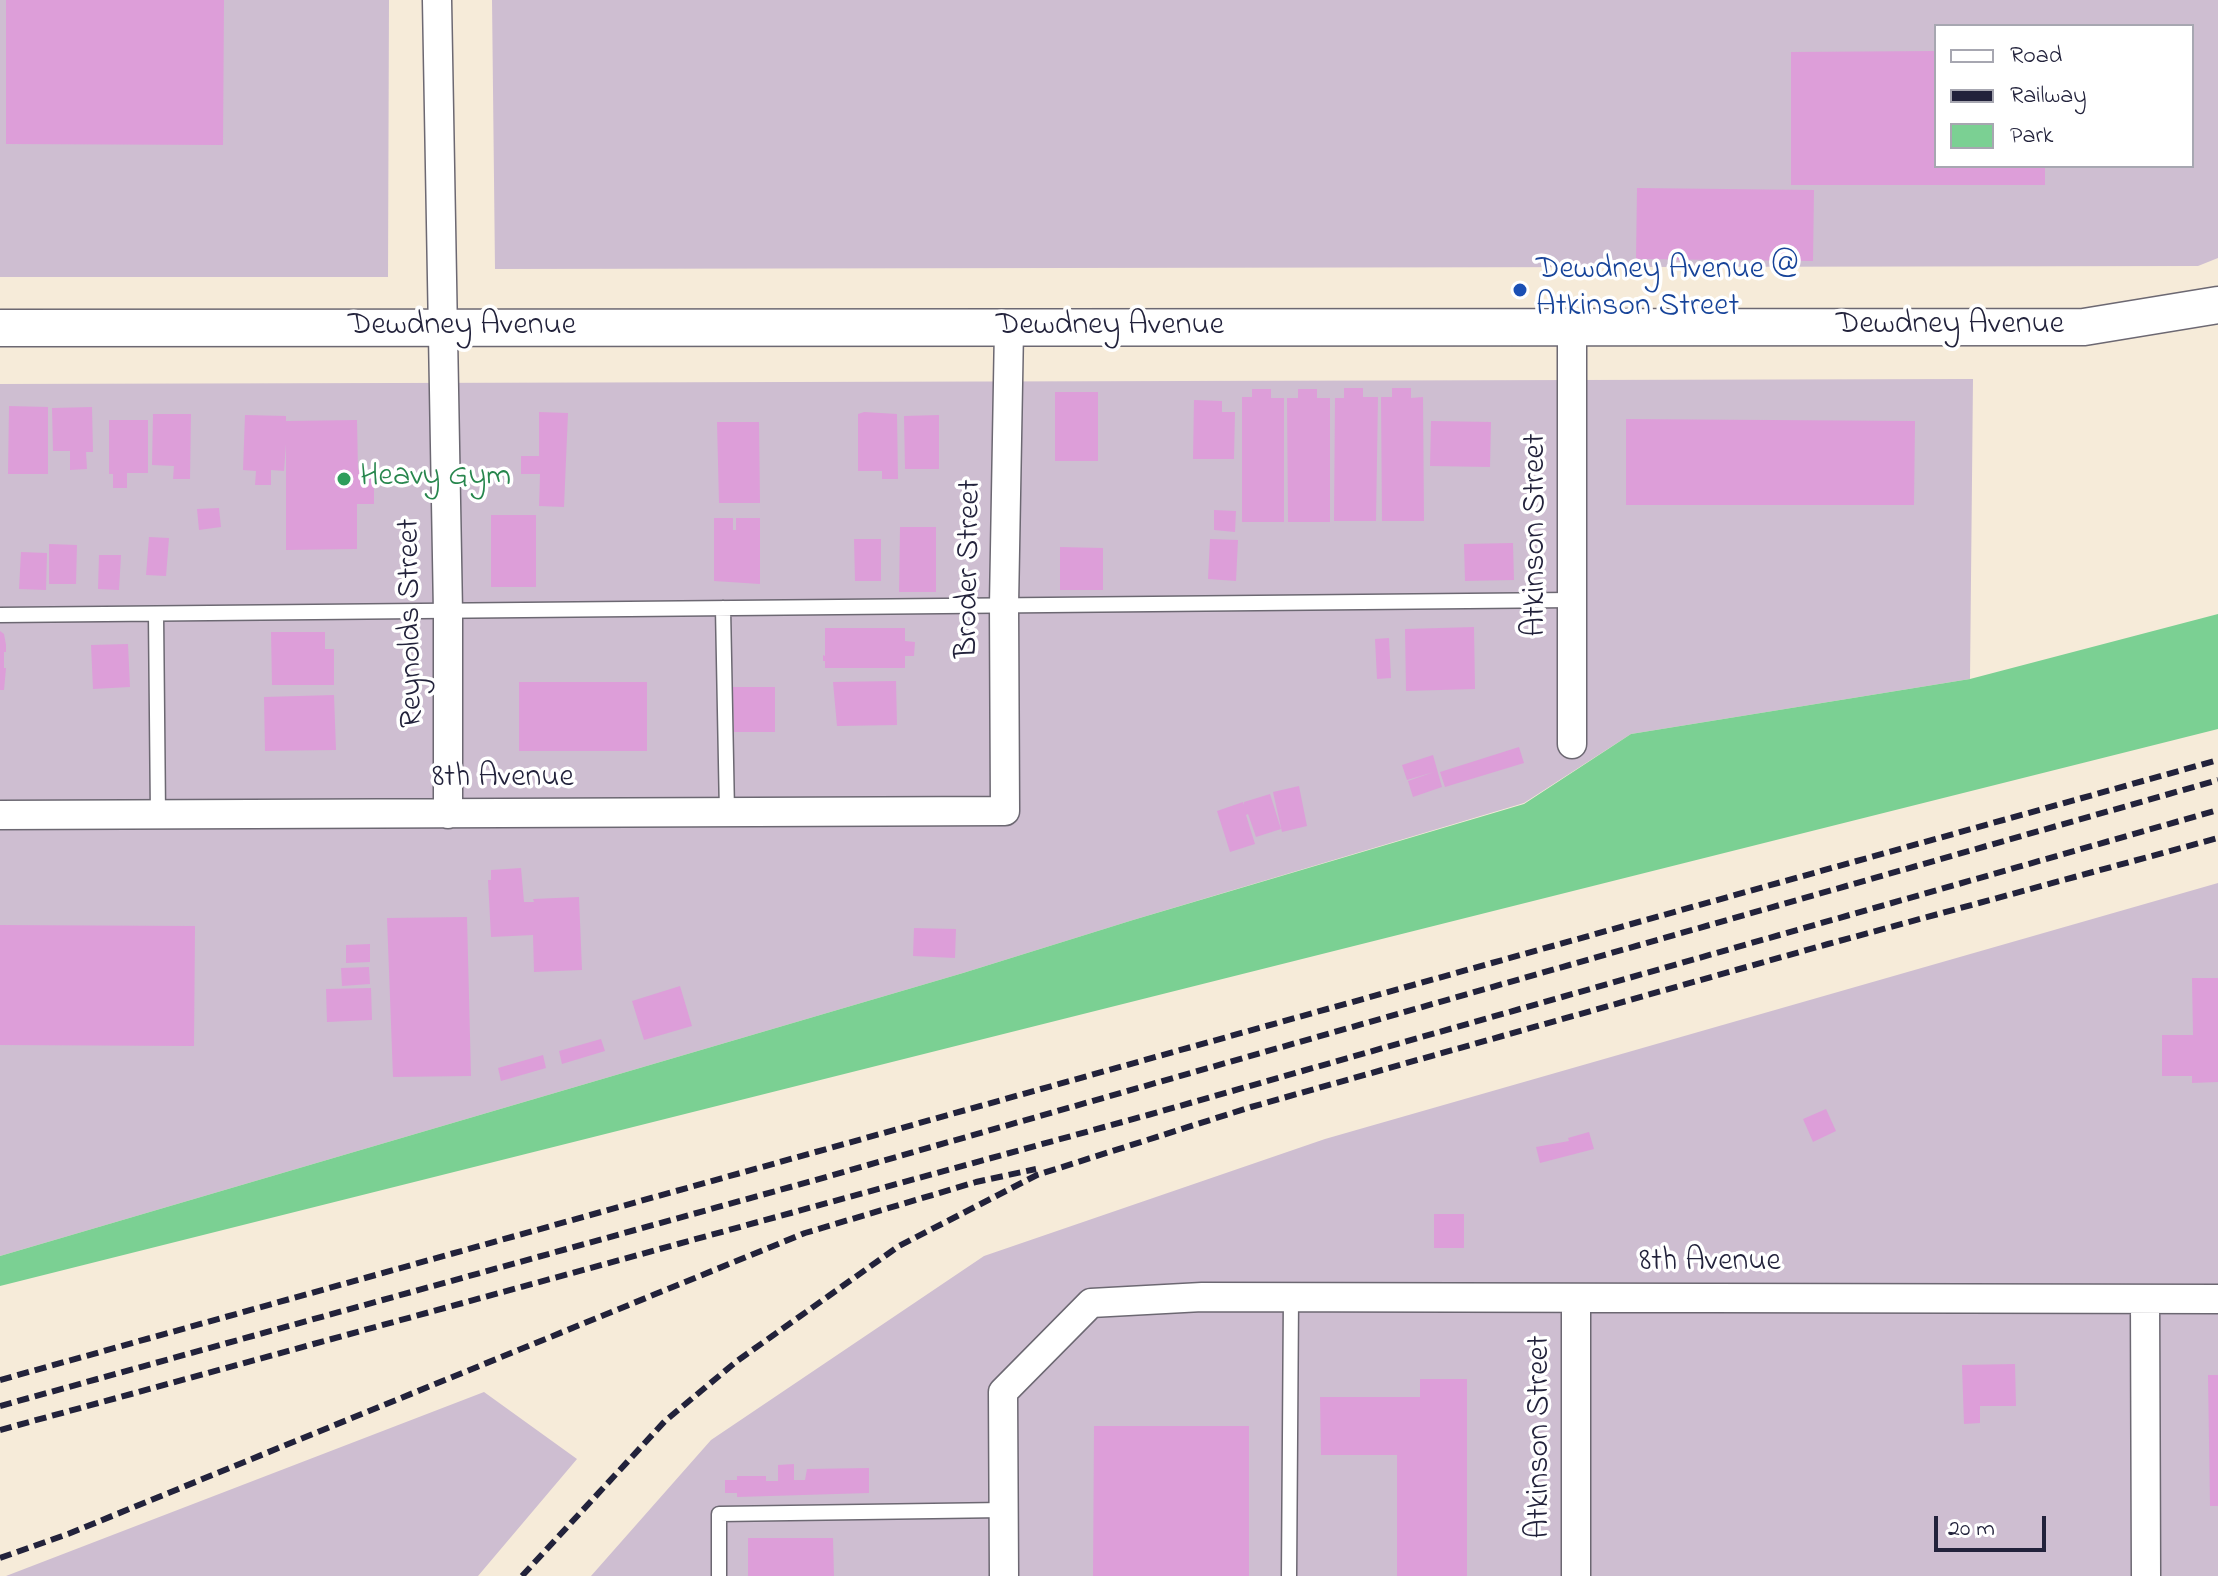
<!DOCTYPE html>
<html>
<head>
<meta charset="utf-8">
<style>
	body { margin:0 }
	#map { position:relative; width:2218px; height:1576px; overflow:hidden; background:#f6ebd9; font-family:"Indie Flower",sans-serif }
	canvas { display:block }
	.legend { position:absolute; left:1934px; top:24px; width:260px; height:144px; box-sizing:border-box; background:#fff; border:2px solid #a7a7b1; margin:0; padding:10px 14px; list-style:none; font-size:24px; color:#22223b }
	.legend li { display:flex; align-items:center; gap:16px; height:40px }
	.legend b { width:40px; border:2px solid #a7a7b1 }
	.scale { position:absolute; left:1934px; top:1516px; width:112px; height:36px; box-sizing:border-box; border:4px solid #22223b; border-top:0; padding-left:10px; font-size:24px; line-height:28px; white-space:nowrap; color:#22223b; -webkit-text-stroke:6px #fff; paint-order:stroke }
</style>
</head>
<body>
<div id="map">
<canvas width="2218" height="1576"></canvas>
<ul class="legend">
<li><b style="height:10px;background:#fff"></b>Road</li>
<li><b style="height:10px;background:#22223b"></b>Railway</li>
<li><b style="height:22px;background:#7bd093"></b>Park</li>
</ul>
<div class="scale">20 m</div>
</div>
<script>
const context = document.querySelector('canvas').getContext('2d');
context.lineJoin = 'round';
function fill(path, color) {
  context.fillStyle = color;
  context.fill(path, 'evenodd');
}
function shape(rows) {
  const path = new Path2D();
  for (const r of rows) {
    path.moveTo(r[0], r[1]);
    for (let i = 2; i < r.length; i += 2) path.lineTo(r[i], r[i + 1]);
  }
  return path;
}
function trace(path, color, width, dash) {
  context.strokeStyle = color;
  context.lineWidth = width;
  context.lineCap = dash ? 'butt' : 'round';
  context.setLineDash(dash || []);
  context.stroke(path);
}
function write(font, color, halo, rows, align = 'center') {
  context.font = font + ' "Indie Flower",sans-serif';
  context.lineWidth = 7;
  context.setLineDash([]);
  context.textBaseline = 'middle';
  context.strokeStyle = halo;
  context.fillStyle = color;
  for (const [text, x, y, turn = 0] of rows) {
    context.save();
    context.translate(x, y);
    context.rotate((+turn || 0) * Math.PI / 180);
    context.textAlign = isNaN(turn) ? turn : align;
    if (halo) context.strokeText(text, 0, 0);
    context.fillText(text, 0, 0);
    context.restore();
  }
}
fill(shape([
	[0,0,389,0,388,277,0,277],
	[492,0,2218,0,2218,258,2198,266,495,269],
	[1936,26,2192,26,2192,166,1936,166],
	[1973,379,1970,679,1631,734,1524,803,1133,920,963,973,0,1256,0,384],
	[2218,883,2218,1576,591,1576,711,1440,984,1256,1325,1139],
	[484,1392,577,1459,478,1576,6,1576]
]), '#cebed1');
fill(shape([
	[2218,614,2218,729,0,1286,0,1256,963,973,1133,920,1524,804,1631,734,1970,679]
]), '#7bd093');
fill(shape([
	[6,0,224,0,223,145,6,144],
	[1936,51,1936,166,2045,166,2045,185,1791,185,1791,52],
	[1637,188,1814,190,1813,261,1636,259],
	[1344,388,1363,388,1363,397,1378,397,1376,521,1334,521,1335,398,1344,398],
	[1392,388,1411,388,1411,398,1423,397,1424,521,1382,521,1381,397,1392,397],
	[1252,389,1271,389,1271,398,1284,398,1284,522,1242,522,1242,397,1252,397],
	[1298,389,1317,389,1317,398,1330,398,1330,522,1288,522,1287,398,1298,398],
	[1055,392,1098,392,1098,461,1055,461],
	[1194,400,1222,401,1222,412,1235,412,1234,459,1193,459],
	[9,406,48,407,48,474,8,474],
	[92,407,93,452,86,452,87,469,70,470,70,451,53,451,52,408],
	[539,412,568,413,564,507,539,506,540,474,521,474,521,456,539,456],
	[864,412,897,414,898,479,882,479,882,471,858,471,858,414],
	[153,414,191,414,190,479,173,479,174,466,152,465],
	[245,415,286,416,286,421,357,420,358,470,374,470,374,504,357,504,357,549,286,550,286,444,284,471,271,470,271,485,255,485,256,471,243,470],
	[939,415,939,469,905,469,904,416],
	[1626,419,1915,421,1914,505,1626,505],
	[109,420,148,420,148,473,127,473,127,488,113,488,113,474,109,474],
	[1431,421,1491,422,1490,467,1430,466],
	[717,422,759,422,760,503,719,503],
	[219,508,221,527,199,530,197,509],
	[1214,510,1236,511,1235,532,1214,530],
	[491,515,536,515,536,587,491,587],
	[714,518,733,518,733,530,736,530,736,518,760,518,760,584,714,581],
	[900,527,936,527,936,592,899,592],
	[149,537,169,538,166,576,146,575],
	[854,539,881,539,881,581,855,581],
	[1210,539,1238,540,1236,581,1208,579],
	[1513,543,1514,580,1465,581,1464,544],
	[49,544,77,545,76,584,49,584],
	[1060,547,1103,548,1103,590,1060,590],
	[21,552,47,553,46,590,19,589],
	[99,555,121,555,119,590,98,589],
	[1474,627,1475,689,1406,691,1405,629],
	[825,628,905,628,905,641,915,642,914,656,905,656,905,668,825,668,825,661,823,661,823,655,825,656],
	[0,631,4,634,6,645,6,652,4,652,4,668,6,668,4,690,0,690],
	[271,632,325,632,325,649,334,649,334,685,272,685],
	[1389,638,1391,678,1377,679,1375,639],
	[128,644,130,687,93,689,91,645],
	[896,681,897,725,837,726,833,682],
	[519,682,647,682,647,751,519,751],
	[733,687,775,687,775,732,734,732],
	[334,695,336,750,265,751,264,697],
	[1519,747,1524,763,1445,787,1440,772],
	[1433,755,1442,787,1413,797,1408,781,1434,772,1407,780,1402,765],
	[1299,786,1307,826,1282,832,1273,792],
	[1270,794,1281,829,1256,837,1248,814,1246,815,1255,844,1230,852,1217,811,1243,802,1244,805,1244,802],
	[521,868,524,902,534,902,533,899,579,897,582,970,534,972,533,935,491,937,488,880,491,880,491,870],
	[467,917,471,1076,393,1077,387,918],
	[0,925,195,926,194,1046,0,1045],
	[914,928,956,929,955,958,913,956],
	[370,944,370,962,346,963,346,945],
	[369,967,370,984,342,986,341,968],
	[2192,978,2218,978,2218,1082,2192,1083,2192,1076,2162,1076,2162,1035,2193,1035],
	[680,986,692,1026,644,1040,632,1001],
	[371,988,372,1020,327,1022,326,989],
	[601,1039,605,1051,562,1064,559,1051],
	[543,1055,546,1068,501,1081,498,1068],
	[1826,1109,1836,1131,1813,1142,1803,1119],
	[1589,1132,1594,1149,1540,1163,1536,1147,1569,1141,1568,1138],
	[1434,1214,1464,1214,1464,1248,1434,1248],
	[2015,1364,2016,1406,1980,1406,1980,1423,1964,1424,1962,1365],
	[2208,1375,2218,1375,2218,1506,2210,1506],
	[1420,1379,1467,1379,1467,1576,1397,1576,1397,1455,1321,1455,1320,1397,1420,1397],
	[1094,1426,1249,1426,1249,1576,1093,1576],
	[794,1464,794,1480,805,1480,807,1469,869,1468,869,1493,737,1497,737,1493,725,1493,725,1480,737,1480,737,1476,766,1476,766,1481,778,1481,778,1465],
	[748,1538,833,1538,834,1576,748,1576]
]), '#dd9ed9');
const service = shape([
	[723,608,727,813],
	[156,614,158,815],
	[0,615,1572,600],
	[719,1576,719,1514,1004,1510],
	[1289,1576,1291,1298]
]);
const minor = shape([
	[437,0,448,612,448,814],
	[1572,327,1572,744],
	[0,815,1005,811,1004,605,1009,328],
	[1576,1298,1576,1576],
	[2145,1299,2146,1576],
	[1004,1576,1003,1392,1091,1303,1202,1297,2218,1299]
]);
const tertiary = shape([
	[0,328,2084,327,2218,305]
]);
trace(service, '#6c6872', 17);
trace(minor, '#6c6872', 31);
trace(tertiary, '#6c6872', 39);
trace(service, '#fff', 14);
trace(minor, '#fff', 28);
trace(tertiary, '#fff', 36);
trace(shape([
	[0,1380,2218,760],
	[0,1406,812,1181,2218,780],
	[0,1430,1148,1115,2218,810],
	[0,1558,68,1534,805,1233,976,1182,1036,1169],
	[522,1576,665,1421,737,1361,899,1246,1037,1175,1251,1107,1828,944,2218,838]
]), '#22223b', 6, [12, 6]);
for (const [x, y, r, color] of [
	[1520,290,8,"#1a4fb4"],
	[344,479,8,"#2e9e5b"]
]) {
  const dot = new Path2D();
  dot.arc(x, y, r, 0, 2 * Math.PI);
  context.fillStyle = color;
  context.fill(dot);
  trace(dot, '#fff', 3);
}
write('32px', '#164399', '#fff', [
	["Dewdney Avenue @",1536,272],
	["Atkinson Street",1536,309]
], 'left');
write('32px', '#22223b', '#fff', [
	["Dewdney Avenue",1950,327],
	["Dewdney Avenue",462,328],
	["Dewdney Avenue",1110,328],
	["Atkinson Street",1538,535,-90],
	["Broder Street",971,569,-89],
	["Reynolds Street",413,623,-91],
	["8th Avenue",503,780],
	["8th Avenue",1710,1264],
	["Atkinson Street",1542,1437,-90]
]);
write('32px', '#27864d', '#fff', [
	["Heavy Gym",360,479]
], 'left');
</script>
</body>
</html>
